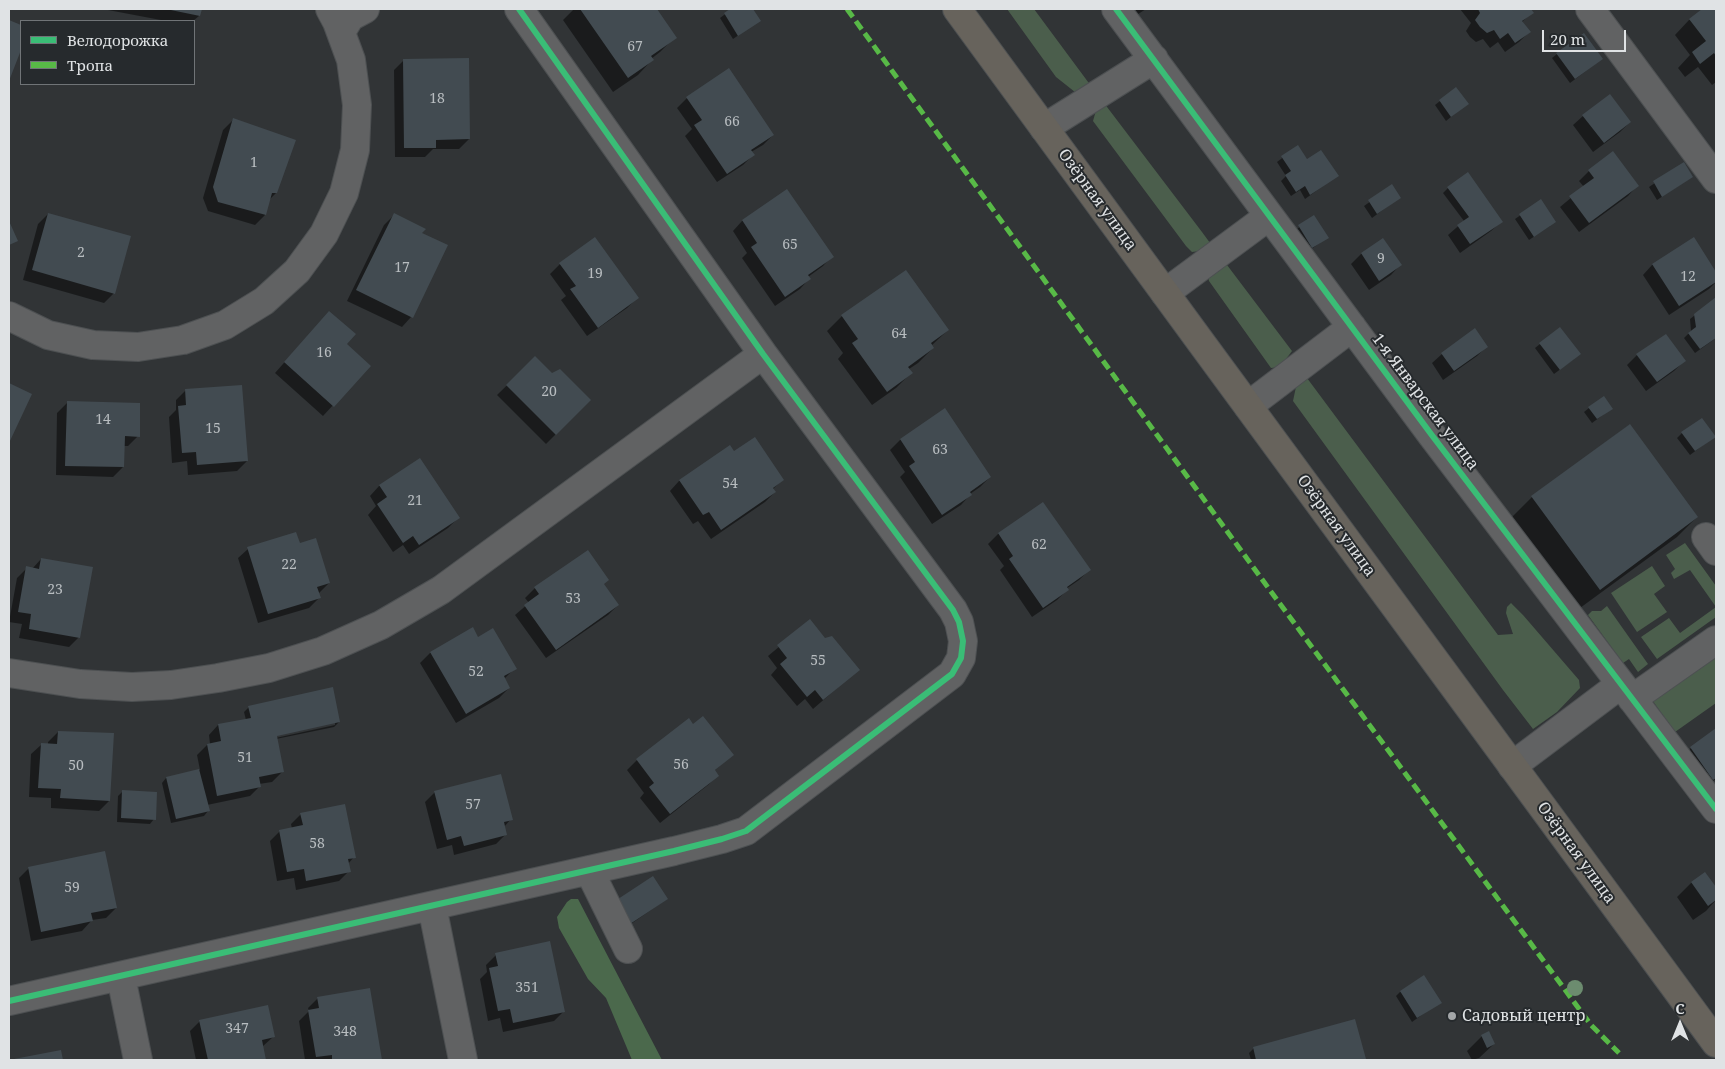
<!DOCTYPE html>
<html>
<head>
<meta charset="utf-8">
<style>
	body { margin:0 }
	#map { position:relative; width:1725px; height:1069px; overflow:hidden; background:#313436; font-family:"Noto Serif",serif }
	canvas { display:block }
	.frame { position:absolute; inset:0; border:10px solid #e0e3e5; pointer-events:none }
	.legend { position:absolute; left:20px; top:20px; width:175px; height:65px; box-sizing:border-box; background:#262a2d; border:1px solid #707477; margin:0; padding:6px 9px; list-style:none; font-size:15px; color:#e0e3e5 }
	.legend li { display:flex; align-items:center; gap:10px; height:25px }
	.legend b { width:25px; border:1px solid #707477 }
	.north { position:absolute; left:1655px; top:999px; width:50px; height:50px; -webkit-text-stroke:4px #262a2d; paint-order:stroke; rotate:0deg; font-size:14px; font-weight:700; line-height:20px; text-align:center; color:#e0e3e5 }
	.north::after { content:''; display:block; margin:auto; width:18px; height:22px; background:#e0e3e5; clip-path:polygon(50% 0,100% 100%,50% 72%,0 100%) }
	.scale { position:absolute; left:1542px; top:30px; width:84px; height:22px; box-sizing:border-box; border:2px solid #e0e3e5; border-top:0; padding-left:6px; font-size:15px; line-height:18px; white-space:nowrap; color:#e0e3e5; -webkit-text-stroke:4px #262a2d; paint-order:stroke }
</style>
</head>
<body>
<div id="map">
<canvas width="1725" height="1069"></canvas>
<div class="frame"></div>
<ul class="legend">
<li><b style="height:6px;background:#3abd76"></b>Велодорожка</li>
<li><b style="height:6px;background:#58b947"></b>Тропа</li>
</ul>
<div class="north">С</div>
<div class="scale">20 m</div>
</div>
<script>
const context = document.querySelector('canvas').getContext('2d');
context.lineJoin = 'round';
function fill(path, color) {
  context.fillStyle = color;
  context.fill(path, 'evenodd');
}
function shape(rows) {
  const path = new Path2D();
  for (const r of rows) {
    path.moveTo(r[0], r[1]);
    for (let i = 2; i < r.length; i += 2) path.lineTo(r[i], r[i + 1]);
  }
  return path;
}
function trace(path, color, width, dash) {
  context.strokeStyle = color;
  context.lineWidth = width;
  context.lineCap = dash ? 'butt' : 'round';
  context.setLineDash(dash || []);
  context.stroke(path);
}
function write(font, color, halo, rows, align = 'center') {
  context.font = font + ' "Noto Serif",serif';
  context.lineWidth = 4;
  context.setLineDash([]);
  context.textBaseline = 'middle';
  context.strokeStyle = halo;
  context.fillStyle = color;
  for (const [text, x, y, turn = 0] of rows) {
    context.save();
    context.translate(x, y);
    context.rotate((+turn || 0) * Math.PI / 180);
    context.textAlign = isNaN(turn) ? turn : align;
    if (halo) context.strokeText(text, 0, 0);
    context.fillText(text, 0, 0);
    context.restore();
  }
}
fill(shape([
	[1007,9,1034,9,1094,90,1080,96,1056,77],
	[1104,103,1202,232,1213,247,1200,251,1192,252,1186,246,1093,121,1097,107],
	[1224,261,1292,351,1280,367,1271,368,1209,281,1208,276],
	[1307,378,1498,635,1513,634,1506,613,1507,607,1511,603,1523,615,1579,680,1580,688,1557,712,1533,729,1503,690,1293,401,1297,382],
	[1685,543,1716,586,1716,617,1657,659,1641,637,1669,618,1680,633,1716,607,1690,570,1674,579,1671,573,1675,569,1666,555],
	[1652,566,1665,586,1654,594,1667,612,1637,632,1611,593],
	[1607,606,1648,664,1638,672,1629,659,1623,663,1588,615,1592,611,1601,611],
	[1716,650,1716,703,1675,732,1650,697]
]), '#4b5e4c');
fill(shape([
	[571,899,578,899,662,1060,632,1060,606,998,588,979,559,928,557,917,567,902]
]), '#4b694c');
fill(shape([
	[108,9,200,9,199,16,193,21,166,21,108,10],
	[574,9,655,9,675,37,660,52,651,59,652,60,638,75,613,92,563,20],
	[732,9,751,9,759,21,733,39,720,18],
	[1126,9,1146,9,1132,18],
	[1460,9,1529,9,1532,12,1522,22,1529,32,1519,42,1505,52,1498,42,1490,48,1483,39,1476,42,1470,37,1466,31,1471,23],
	[1704,9,1716,9,1716,82,1712,85,1698,67,1685,77,1678,68,1690,55,1675,35,1689,20],
	[9,21,21,26,21,46,9,78],
	[1557,54,1602,59,1570,83,1552,58],
	[404,60,469,139,459,149,433,149,425,157,395,157,394,70],
	[1455,89,1462,108,1446,121,1435,105],
	[687,98,773,135,763,145,751,152,753,155,743,165,717,182,685,136,692,129,677,108],
	[1583,116,1630,122,1620,132,1593,152,1573,125],
	[233,120,276,193,269,200,265,215,255,225,208,211,203,198,223,130],
	[1298,146,1307,160,1337,176,1305,199,1300,190,1291,196,1281,181,1286,176,1277,162],
	[1683,164,1692,177,1657,200,1649,187],
	[1589,171,1637,186,1628,196,1579,232,1560,207,1584,187,1579,181],
	[1392,186,1399,198,1372,218,1364,206],
	[1448,188,1501,222,1491,231,1460,253,1448,235,1464,221,1443,193],
	[787,191,832,256,823,266,808,277,809,279,800,289,775,306,742,258,747,253,733,231,742,221],
	[1541,201,1550,226,1529,240,1515,219],
	[48,214,114,293,104,303,23,280,38,224],
	[394,215,420,233,411,317,402,327,347,301,384,225],
	[1314,217,1327,238,1307,252,1294,231],
	[1383,239,1400,265,1391,275,1369,290,1351,264,1361,254],
	[1693,239,1716,274,1716,282,1709,289,1669,315,1643,275,1652,265],
	[560,264,637,298,627,308,587,336,561,300,566,296,550,274],
	[1716,299,1716,338,1695,353,1684,338,1691,331,1690,319],
	[842,316,948,330,931,346,933,348,918,363,909,369,911,373,896,388,872,405,838,359,843,353,827,331],
	[320,322,369,366,323,416,275,373],
	[1540,344,1574,359,1554,374,1535,348],
	[1487,346,1477,356,1443,380,1432,363,1442,354],
	[1637,355,1684,361,1674,371,1646,391,1627,365],
	[535,358,552,375,590,400,546,444,497,395],
	[9,384,30,394,9,440],
	[186,390,247,461,237,471,188,475,187,461,172,463,169,417,176,410,176,400],
	[67,403,138,436,128,446,123,446,123,467,113,477,56,475,57,413],
	[1589,408,1611,409,1592,423,1584,412],
	[945,410,990,477,980,487,970,494,970,495,961,505,932,524,900,477,905,472,890,450,900,440],
	[1629,425,1697,517,1677,537,1580,608,1512,517,1532,497],
	[1682,433,1714,437,1690,455,1677,438],
	[729,447,733,453,782,480,773,489,775,492,765,502,711,539,698,521,693,524,670,491,679,481],
	[419,460,458,518,448,528,409,554,403,545,393,552,368,515,376,506,370,496,379,486],
	[1043,504,1089,570,1079,580,1066,589,1067,590,1057,600,1032,617,1000,570,1004,566,988,544,998,534],
	[299,545,329,583,318,594,319,598,309,608,258,623,238,558,248,549],
	[41,559,79,637,69,647,19,638,22,624,9,622,17,578,27,568,32,569],
	[603,585,618,605,608,615,546,658,515,615,529,603,525,598,535,588],
	[810,621,825,640,858,670,813,709,805,699,797,706,771,675,777,668,768,656],
	[472,629,478,638,515,668,504,679,509,688,499,698,456,723,420,663,430,653],
	[249,707,339,722,334,727,276,739,282,772,272,782,259,784,260,786,250,796,207,805,208,811,204,816,171,823,162,783,166,778,200,770,197,755,207,745,210,744,209,735,218,725,246,720,244,712],
	[335,722,335,725,271,739,270,736],
	[688,720,693,726,732,755,714,771,717,776,708,785,660,823,640,798,644,793,627,770,637,760],
	[1716,730,1716,779,1703,789,1681,758,1691,748],
	[58,732,109,801,99,811,51,808,51,798,29,797,31,754,41,745,48,745,48,742],
	[123,791,154,819,150,824,117,822,118,796],
	[435,792,511,819,504,827,506,834,496,844,454,855,452,845,437,849,425,802],
	[301,814,354,857,348,864,349,871,339,881,296,890,294,878,277,881,270,841,280,831,292,829,291,824],
	[29,868,116,908,106,918,92,920,82,931,31,941,19,878],
	[1705,874,1716,890,1716,900,1706,911,1693,920,1677,897,1692,882],
	[667,899,625,928,611,907],
	[496,955,564,1011,554,1021,503,1032,500,1018,488,1021,480,979,487,972,486,965],
	[369,989,381,1060,305,1060,299,1021,309,1011,308,1008,318,998],
	[1400,992,1440,1002,1412,1022,1396,996],
	[200,1021,273,1037,262,1047,265,1060,196,1060,190,1031],
	[1482,1036,1494,1044,1479,1058,1472,1060,1467,1051],
	[1254,1048,1364,1059,1363,1060,1251,1060,1249,1053]
]), '#0007');
fill(shape([
	[166,9,202,9,200,16],
	[580,9,657,9,677,38,651,56,654,60,628,78],
	[730,9,753,9,761,21,738,36,724,13],
	[1478,9,1531,9,1534,13,1522,21,1531,32,1515,43,1508,33,1500,39,1494,30,1487,33,1480,27,1475,20,1480,13],
	[1702,9,1716,9,1716,56,1714,53,1700,64,1692,52,1706,41,1689,19],
	[9,20,21,25,21,50,9,81],
	[1584,33,1603,59,1575,79,1556,53],
	[469,58,470,139,436,140,436,148,404,148,403,59],
	[729,68,774,135,751,150,755,155,727,174,694,125,702,120,686,97],
	[1456,87,1469,104,1451,117,1439,100],
	[1610,94,1631,122,1604,143,1582,115],
	[233,118,296,140,277,193,272,193,266,215,218,202,213,187],
	[1298,145,1307,159,1321,150,1339,176,1310,195,1305,186,1296,192,1285,175,1291,171,1281,156],
	[1613,151,1639,186,1589,223,1569,196,1594,178,1588,170],
	[1684,162,1693,177,1662,197,1653,181],
	[1468,172,1503,222,1470,244,1457,225,1469,217,1447,187],
	[1392,184,1401,198,1377,214,1368,200],
	[787,189,834,257,808,275,811,279,785,297,751,247,757,243,742,220],
	[1541,199,1556,222,1534,237,1519,214],
	[48,213,131,236,115,294,32,270],
	[394,213,426,229,422,233,448,245,413,318,356,290],
	[1314,215,1329,238,1312,248,1298,225],
	[9,221,18,241,9,245],
	[595,237,639,298,598,328,570,289,576,286,559,263],
	[1694,237,1716,272,1716,282,1679,306,1652,264],
	[1383,238,1402,265,1379,281,1361,253],
	[906,270,949,330,931,343,934,348,908,367,913,373,887,392,852,343,858,339,841,315],
	[1716,297,1716,338,1700,349,1688,333,1696,327,1694,314],
	[329,311,356,334,347,344,371,366,334,407,284,362],
	[1560,327,1581,354,1560,370,1539,343],
	[1475,328,1488,347,1454,371,1441,353],
	[1666,334,1686,361,1657,382,1636,354],
	[535,356,552,373,560,369,591,400,556,435,506,385],
	[9,383,32,394,9,443],
	[242,385,248,461,197,465,196,452,182,453,178,406,186,405,185,389],
	[1604,396,1613,409,1597,419,1588,407],
	[67,401,140,403,140,437,125,436,124,467,65,466],
	[945,408,991,477,970,492,972,495,942,515,909,466,915,462,900,439],
	[1702,418,1716,437,1695,451,1681,432],
	[1630,424,1698,517,1600,590,1531,496],
	[755,437,784,480,773,488,776,492,721,530,709,512,703,515,679,480,730,445,734,451],
	[420,458,460,518,419,545,413,536,403,543,377,504,387,497,379,485],
	[1043,502,1091,570,1067,587,1069,590,1043,608,1009,559,1013,556,998,533],
	[296,532,300,543,316,538,330,583,317,587,321,598,268,614,247,547],
	[588,550,609,580,604,584,619,605,556,650,524,605,539,594,534,587],
	[41,558,93,567,80,638,29,629,31,614,18,612,26,566,39,569],
	[810,619,825,638,832,636,860,670,823,700,815,690,807,697,780,664,787,658,777,645],
	[473,627,478,637,493,628,517,669,504,676,510,688,466,714,430,652],
	[333,687,340,722,277,736,284,772,259,777,261,787,217,796,207,744,221,741,218,724,251,718,248,706],
	[703,716,734,755,715,770,719,776,670,814,649,787,654,783,636,759,689,718,693,724],
	[1716,728,1716,778,1713,780,1690,747],
	[58,731,114,733,110,801,60,798,61,789,38,788,41,743,57,744],
	[199,769,210,811,176,819,166,777],
	[501,774,513,820,504,822,507,835,464,846,461,836,447,840,434,791],
	[122,790,157,792,156,820,121,818],
	[345,804,356,858,348,859,351,872,306,881,304,869,287,872,279,830,303,825,300,813],
	[105,851,117,908,91,913,93,921,41,932,28,867],
	[1705,872,1716,887,1716,900,1708,906,1691,882],
	[653,876,668,899,630,924,615,901],
	[550,941,565,1012,513,1023,510,1009,498,1011,489,968,498,966,495,953],
	[1424,975,1442,1003,1417,1018,1400,991],
	[370,988,382,1060,332,1060,332,1055,316,1057,308,1010,319,1008,317,997],
	[268,1005,275,1037,262,1040,266,1060,208,1060,199,1020],
	[1355,1019,1366,1059,1256,1060,1253,1047],
	[1489,1031,1495,1044,1487,1048,1481,1035],
	[61,1050,63,1060,14,1060,14,1059]
]), '#424b51');
const minor = shape([
	[1116,9,1431,434,1716,809],
	[1590,9,1716,179],
	[341,32,350,17,365,9],
	[1044,128,1154,59],
	[1165,293,1269,216],
	[9,316,48,335,93,345,138,347,183,340,225,325,264,301,297,271,324,234,344,193,355,150,357,105,351,60,337,22,330,9],
	[1248,406,1352,327],
	[1706,537,1716,551],
	[9,673,80,684,132,687,171,685,218,678,269,668,323,651,381,625,441,590,763,354],
	[1632,699,1716,640],
	[1512,766,1621,684],
	[589,870,628,949],
	[432,906,463,1060],
	[121,977,138,1060],
	[9,1001,674,851,722,839,746,831,952,674,961,658,963,641,959,622,953,610,763,354,519,9]
]);
const major = shape([
	[957,9,1200,341,1716,1043]
]);
trace(minor, '#4d5052', 30);
trace(major, '#4d5052', 30);
trace(minor, '#616263', 28);
trace(major, '#67635c', 28);
trace(shape([
	[847,9,1272,593,1591,1025,1619,1053]
]), '#58b947', 5, [10, 5]);
trace(shape([
	[1116,9,1431,434,1716,809],
	[9,1001,674,851,722,839,746,831,952,674,961,658,963,641,959,622,953,610,763,354,519,9]
]), '#3abd76', 6);
context.fillStyle = '#6c8c6f';
for (const [x, y] of [
	[1575,988]
]) {
  context.beginPath();
  context.arc(x, y, 8, 0, 2 * Math.PI);
  context.fill();
}
for (const [x, y, r, color] of [
	[1452,1016,5,"#a3a6a8"]
]) {
  const dot = new Path2D();
  dot.arc(x, y, r, 0, 2 * Math.PI);
  context.fillStyle = color;
  context.fill(dot);
  trace(dot, '#262a2d', 2);
}
write('14px', '#b8bdc0', null, [
	["67",635,47],
	["18",437,99],
	["66",732,122],
	["1",254,163],
	["65",790,245],
	["2",81,253],
	["9",1381,259],
	["17",402,268],
	["19",595,274],
	["12",1688,277],
	["64",899,334],
	["16",324,353],
	["20",549,392],
	["14",103,420],
	["15",213,429],
	["63",940,450],
	["54",730,484],
	["21",415,501],
	["62",1039,545],
	["22",289,565],
	["23",55,590],
	["53",573,599],
	["55",818,661],
	["52",476,672],
	["51",245,758],
	["56",681,765],
	["50",76,766],
	["57",473,805],
	["58",317,844],
	["59",72,888],
	["351",527,988],
	["347",237,1029],
	["348",345,1032]
]);
write('16px', '#e0e3e5', '#262a2d', [
	["Озёрная улица",1097,200,54],
	["1-я Январская улица",1425,402,53],
	["Озёрная улица",1336,526,54],
	["Озёрная улица",1576,853,54]
]);
write('16px', '#e0e3e5', '#262a2d', [
	["Садовый центр",1462,1016]
], 'left');
</script>
</body>
</html>
